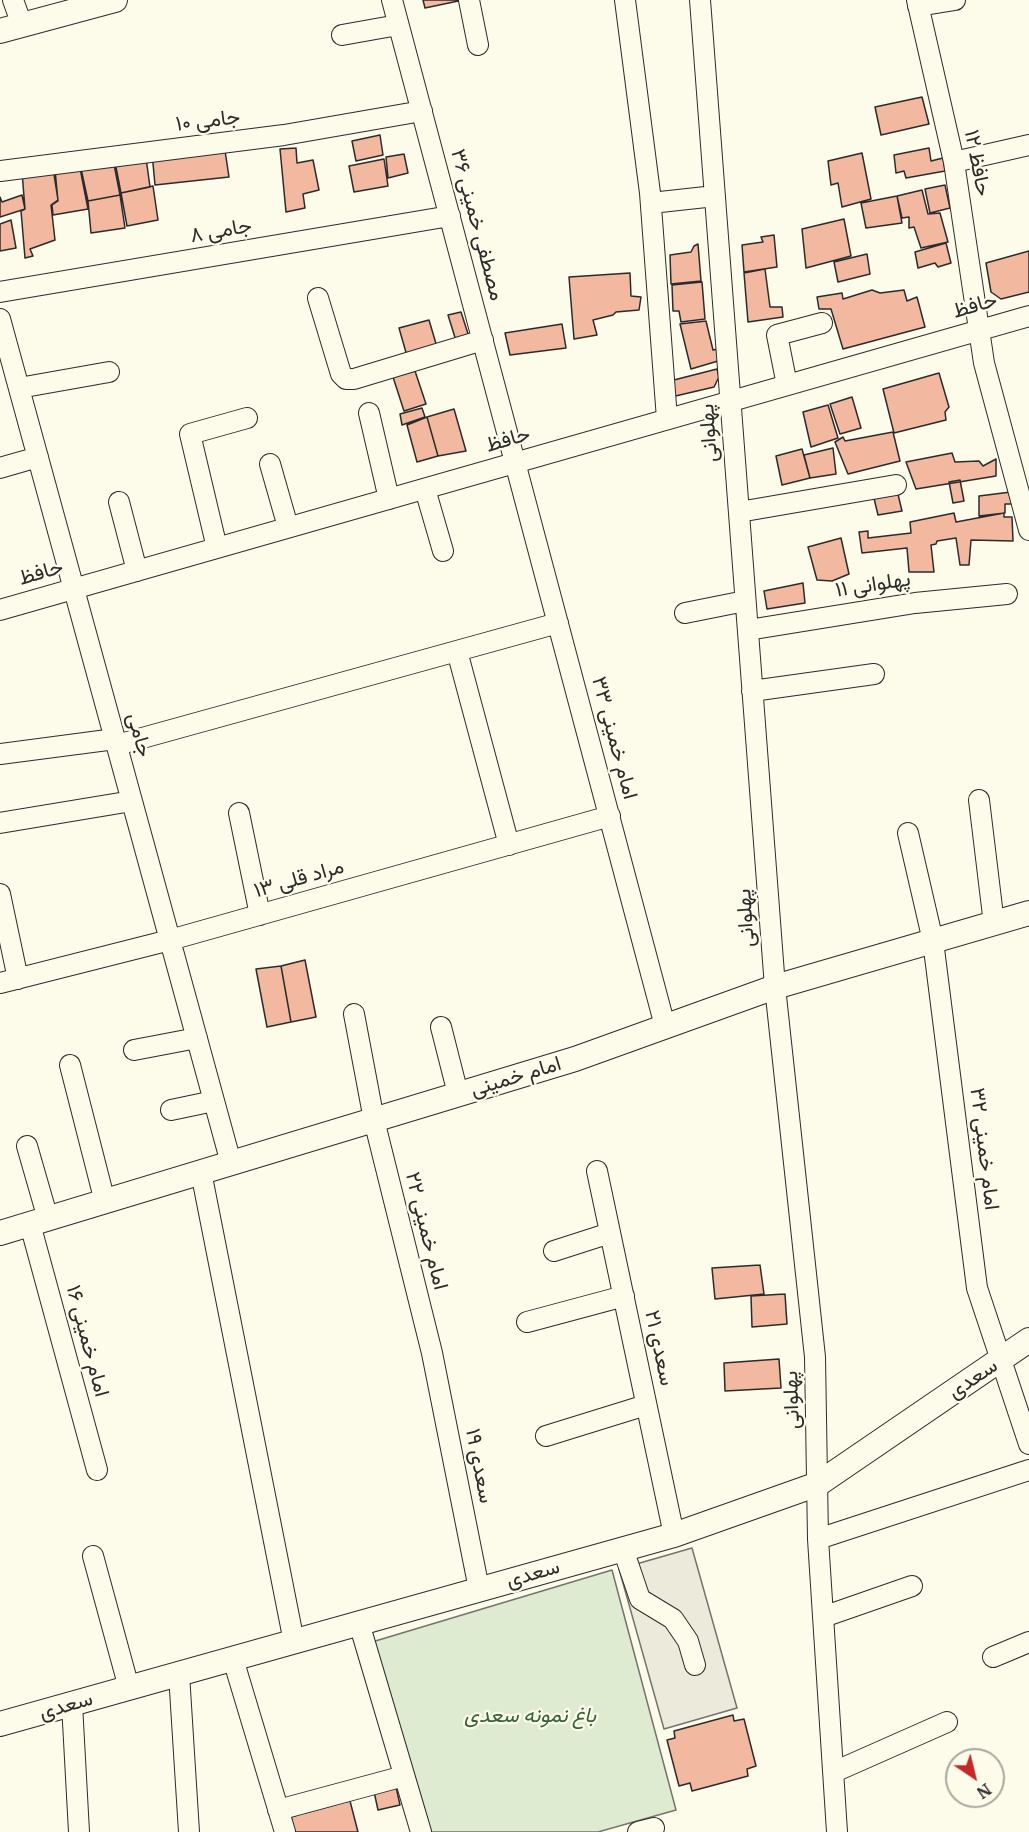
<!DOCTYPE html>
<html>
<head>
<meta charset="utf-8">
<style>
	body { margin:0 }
	#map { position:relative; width:1029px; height:1832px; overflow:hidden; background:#fdfbea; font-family:Merriweather,serif }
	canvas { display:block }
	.north { position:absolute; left:945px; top:1748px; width:60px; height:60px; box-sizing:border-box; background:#fdfbea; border:2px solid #a9a89e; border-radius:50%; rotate:145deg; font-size:16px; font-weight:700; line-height:24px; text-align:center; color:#2b2b2b }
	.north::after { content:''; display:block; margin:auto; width:21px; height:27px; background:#c62828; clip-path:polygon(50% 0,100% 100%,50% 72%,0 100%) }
</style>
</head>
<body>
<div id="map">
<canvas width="1029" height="1832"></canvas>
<div class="north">N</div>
</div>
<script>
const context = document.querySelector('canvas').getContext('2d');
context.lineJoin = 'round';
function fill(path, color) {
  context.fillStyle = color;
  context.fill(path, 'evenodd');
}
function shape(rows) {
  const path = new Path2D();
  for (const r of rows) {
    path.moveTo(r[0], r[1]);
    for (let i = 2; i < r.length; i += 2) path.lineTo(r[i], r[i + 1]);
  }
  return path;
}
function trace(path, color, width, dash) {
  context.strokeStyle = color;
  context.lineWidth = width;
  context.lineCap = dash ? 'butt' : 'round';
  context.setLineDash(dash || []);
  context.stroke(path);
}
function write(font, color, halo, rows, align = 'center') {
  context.font = font + ' Merriweather,Vazirmatn,serif';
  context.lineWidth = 4.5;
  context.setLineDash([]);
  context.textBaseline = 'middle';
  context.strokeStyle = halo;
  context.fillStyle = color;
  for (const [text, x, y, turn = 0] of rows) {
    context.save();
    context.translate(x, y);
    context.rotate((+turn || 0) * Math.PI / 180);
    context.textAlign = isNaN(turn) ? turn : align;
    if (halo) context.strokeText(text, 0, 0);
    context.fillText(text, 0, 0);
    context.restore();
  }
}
const green = shape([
	[612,1570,676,1810,598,1832,429,1832,372,1642,612,1570]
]);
fill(green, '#deebd1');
trace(green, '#74746e', 1.5);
const parking = shape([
	[692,1548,737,1708,664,1729,619,1569,692,1548]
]);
fill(parking, '#eceadb');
trace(parking, '#74746e', 1.5);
const building = shape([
	[423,0,463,0,425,8,423,0],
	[922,97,929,124,881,135,875,107,922,97],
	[380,135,383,155,356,161,352,141,380,135],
	[224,144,229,177,155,185,152,153,224,144],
	[296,148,297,163,313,160,319,190,303,194,305,208,286,212,280,149,296,148],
	[929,148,931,161,943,158,945,171,906,178,904,171,896,173,894,155,929,148],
	[862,153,871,199,842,207,838,183,831,185,828,161,862,153],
	[404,154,408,173,388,178,386,157,404,154],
	[114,157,146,158,150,187,121,193,114,157],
	[113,159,120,195,88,201,80,164,113,159],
	[384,159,388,186,354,192,349,166,384,159],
	[79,163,88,209,53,215,52,205,58,201,55,170,79,163],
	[53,168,58,200,51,205,55,240,30,249,33,256,25,258,21,211,25,209,22,172,53,168],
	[945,185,950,208,930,213,925,189,945,185],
	[153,186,158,220,127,226,121,193,153,186],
	[922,190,928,214,940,213,948,242,921,248,914,227,909,228,909,217,902,218,897,196,922,190],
	[22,195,25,209,0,217,0,197,2,202,22,195],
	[120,195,125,228,91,233,88,201,120,195],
	[897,196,902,223,866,228,861,203,897,196],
	[844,219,851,256,806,268,802,229,844,219],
	[11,220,16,248,0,251,0,224,11,220],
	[774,235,777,267,744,272,742,245,763,242,761,237,774,235],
	[946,243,951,263,938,267,935,263,918,268,915,252,946,243],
	[698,244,701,281,671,284,670,255,691,252,694,246,698,244],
	[1029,251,1029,292,1001,299,991,292,986,263,1029,251],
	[867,254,870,274,838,282,834,262,867,254],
	[765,269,770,307,782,307,783,317,748,322,744,273,765,269],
	[630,273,631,296,641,297,639,310,616,312,613,315,593,320,597,335,574,339,569,277,630,273],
	[702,282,705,319,681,322,679,311,673,311,672,285,702,282],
	[872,290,880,293,904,290,907,301,917,297,925,327,843,349,831,309,819,309,817,297,842,293,843,299,872,290],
	[461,312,470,340,457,344,448,315,461,312],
	[429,320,437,347,407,356,399,328,429,320],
	[706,321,713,350,718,349,718,361,691,369,680,324,706,321],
	[562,324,566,348,510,355,505,333,562,324],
	[717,369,719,377,714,387,667,398,666,382,717,369],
	[415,371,426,404,404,411,393,377,415,371],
	[939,373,949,407,945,412,946,420,894,433,883,389,939,373],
	[852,397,861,428,840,434,830,404,852,397],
	[828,405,838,438,811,447,803,412,828,405],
	[422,408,425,417,402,425,400,414,422,408],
	[454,409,466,451,438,456,427,417,454,409],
	[427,417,438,456,417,462,407,425,427,417],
	[893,432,900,461,848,474,835,442,843,437,845,441,893,432],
	[833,448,836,474,810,478,804,455,833,448],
	[802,449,810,478,782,485,776,456,802,449],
	[952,453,955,462,979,461,983,466,996,459,996,476,916,489,906,462,952,453],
	[960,480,964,501,953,503,949,482,960,480],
	[896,486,902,511,878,515,872,490,896,486],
	[1011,492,1012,504,1005,504,1005,513,979,516,979,496,1011,492],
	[954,513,956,522,1004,513,1004,517,1012,517,1013,541,971,540,969,565,960,565,956,538,937,541,936,544,931,545,934,572,909,572,907,548,862,553,859,532,868,531,868,538,911,533,910,522,954,513],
	[841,538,849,574,832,581,817,580,808,547,841,538],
	[803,583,805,603,767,609,764,591,803,583],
	[305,960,316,1017,291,1022,281,966,305,960],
	[281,966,291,1022,267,1027,256,969,281,966],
	[760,1265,764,1294,715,1299,712,1268,760,1265],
	[785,1294,787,1324,752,1327,751,1296,785,1294],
	[779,1359,781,1388,725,1391,724,1363,779,1359],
	[733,1715,734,1721,744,1719,756,1766,747,1769,748,1776,692,1791,690,1783,679,1786,667,1740,675,1738,674,1731,733,1715],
	[395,1782,400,1805,378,1810,373,1787,395,1782],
	[344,1798,345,1802,350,1801,358,1832,295,1832,291,1817,298,1815,297,1811,305,1813,338,1804,337,1800,344,1798]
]);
fill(building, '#f2b8a0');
trace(building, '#2b2b2b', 1.5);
const minor = shape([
	[13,0,22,25],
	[392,0,665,1026],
	[469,0,478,45],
	[625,0,650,193,667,419],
	[700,0,775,987,815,1357,818,1539,837,1832],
	[917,0,954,162,984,363,1029,530],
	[918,6,955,0],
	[342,35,398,25],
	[954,162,1029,145],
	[0,171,284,135,422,111],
	[651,203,715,196],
	[0,292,450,216],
	[318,298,341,374,346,379,354,379,483,340],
	[0,319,231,1163],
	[787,385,777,335,822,323],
	[19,388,109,372],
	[369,413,389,499],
	[270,464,288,527],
	[0,468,38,457],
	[425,489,443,551],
	[119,502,137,571],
	[739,512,896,485],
	[217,548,190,434,247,418],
	[0,610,1029,316],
	[685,613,745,601],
	[748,630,915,603,1007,594],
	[457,651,509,845],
	[752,691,874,674],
	[117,745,558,623],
	[0,754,115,739],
	[979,800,994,924],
	[239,813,260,915],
	[0,823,132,801],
	[908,833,933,941,977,1288,1029,1444],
	[0,894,18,979],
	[0,983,170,940,610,816],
	[354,1014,374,1120,432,1353,479,1589],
	[441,1027,458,1094],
	[134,1050,197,1038],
	[70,1065,105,1202],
	[171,1110,214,1101],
	[27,1146,48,1219],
	[597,1171,674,1535],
	[201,1172,294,1642],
	[30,1224,97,1470],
	[554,1251,610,1233],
	[527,1322,624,1296],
	[546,1436,646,1405],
	[818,1539,1029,1470],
	[623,1549,640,1599,673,1619,688,1641,695,1665],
	[93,1556,129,1688],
	[823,1617,912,1586],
	[359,1623,421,1832],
	[993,1657,1029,1642],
	[233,1659,285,1832],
	[179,1674,189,1832],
	[72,1704,79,1832],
	[834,1772,947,1722],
	[278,1810,404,1776],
	[638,1832,654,1828]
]);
const major = shape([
	[0,31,115,0],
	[0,1233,575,1059,775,987,1029,913],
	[0,1724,674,1535,818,1484,1029,1340]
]);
trace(minor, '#2b2b2b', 22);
trace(major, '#2b2b2b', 26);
trace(minor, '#fdfbea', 20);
trace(major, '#fdfbea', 24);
write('21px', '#2b2b2b', '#fdfbea', [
	["جامی ۱۰",208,121,-7],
	["حافظ ۱۲",977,163,79],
	["مصطفی خمینی ۳۶",477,225,75],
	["جامی ۸",221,231,-10],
	["حافظ",975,306,-16],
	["پهلوانی",709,433,-94],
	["حافظ",508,440,-16],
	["حافظ",41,573,-16],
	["پهلوانی ۱۱",873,585,-9],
	["جامی",139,735,75],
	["امام خمینی ۳۳",614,738,75],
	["مراد قلی ۱۳",299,879,-16],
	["پهلوانی",746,918,-94],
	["امام خمینی",516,1077,-17],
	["امام خمینی ۳۲",984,1149,83],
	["امام خمینی ۲۲",426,1231,76],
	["امام خمینی ۱۶",87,1341,75],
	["سعدی ۲۱",659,1348,78],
	["سعدی",973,1379,-34],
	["پهلوانی",792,1400,-92],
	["سعدی ۱۹",479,1466,79],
	["سعدی",533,1574,-16],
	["سعدی",66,1706,-16]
]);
write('italic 21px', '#34623c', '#fdfbea', [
	["باغ نمونه سعدی",530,1716]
]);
</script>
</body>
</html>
